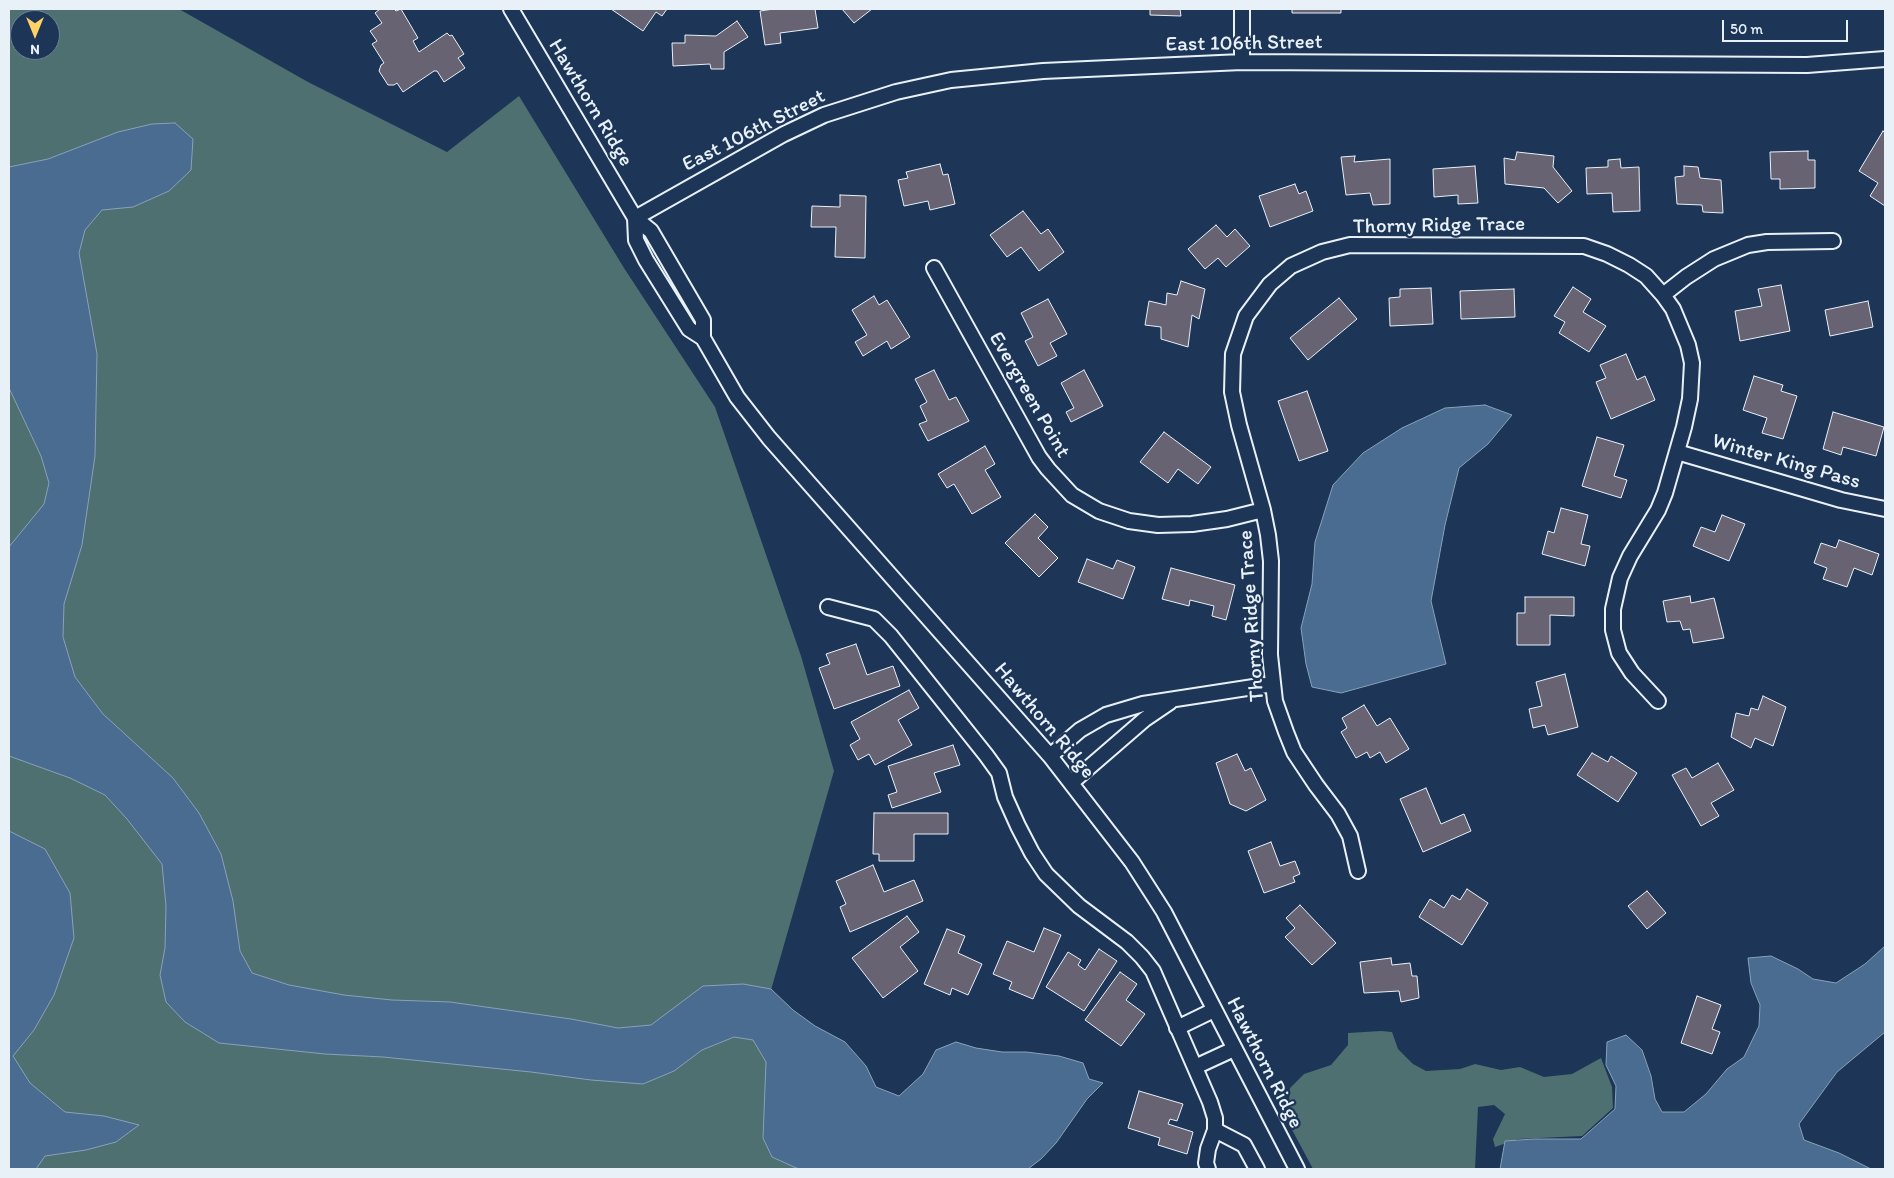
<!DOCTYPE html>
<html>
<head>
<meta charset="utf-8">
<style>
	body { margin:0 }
	#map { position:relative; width:1894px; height:1178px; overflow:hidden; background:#1d3557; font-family:Itim,sans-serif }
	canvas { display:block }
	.frame { position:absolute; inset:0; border:10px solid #e8f1f8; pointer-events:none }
	.north { position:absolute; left:10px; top:10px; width:50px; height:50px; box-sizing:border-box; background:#1d3557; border:1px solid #6e8097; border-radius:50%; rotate:180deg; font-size:14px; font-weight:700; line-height:20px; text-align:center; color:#e8f1f8 }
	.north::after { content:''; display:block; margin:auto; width:18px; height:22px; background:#ffd166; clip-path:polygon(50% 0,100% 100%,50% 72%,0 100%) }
	.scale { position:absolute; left:1722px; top:20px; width:126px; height:22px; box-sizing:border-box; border:2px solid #e8f1f8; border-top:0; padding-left:6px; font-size:15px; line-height:18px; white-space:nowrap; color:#e8f1f8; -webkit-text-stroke:4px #1d3557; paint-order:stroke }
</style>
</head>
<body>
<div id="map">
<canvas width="1894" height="1178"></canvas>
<div class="frame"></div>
<div class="north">N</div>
<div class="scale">50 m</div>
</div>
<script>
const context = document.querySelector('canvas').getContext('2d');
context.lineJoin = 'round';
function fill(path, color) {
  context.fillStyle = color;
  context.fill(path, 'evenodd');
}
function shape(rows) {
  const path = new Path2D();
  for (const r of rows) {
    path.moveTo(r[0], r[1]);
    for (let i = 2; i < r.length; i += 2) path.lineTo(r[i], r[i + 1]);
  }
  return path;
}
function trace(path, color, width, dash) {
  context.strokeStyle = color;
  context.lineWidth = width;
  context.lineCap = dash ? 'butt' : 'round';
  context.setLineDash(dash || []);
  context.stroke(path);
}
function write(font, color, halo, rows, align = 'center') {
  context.font = font + ' Itim,sans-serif';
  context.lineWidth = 4.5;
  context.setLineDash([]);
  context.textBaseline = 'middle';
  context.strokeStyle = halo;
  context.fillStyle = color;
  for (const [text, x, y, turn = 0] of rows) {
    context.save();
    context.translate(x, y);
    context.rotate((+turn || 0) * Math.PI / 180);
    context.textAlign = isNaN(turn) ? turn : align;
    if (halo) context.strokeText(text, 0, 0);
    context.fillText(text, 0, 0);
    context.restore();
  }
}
fill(shape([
	[9,9,179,9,308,82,447,152,519,96,624,268,715,407,801,656,834,771,771,990,793,1010,815,1026,845,1042,866,1066,876,1087,899,1096,923,1074,936,1050,956,1042,976,1048,1002,1052,1026,1052,1059,1056,1083,1063,1089,1079,1103,1083,1087,1099,1056,1143,1041,1159,1028,1169,9,1169],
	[20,20,50,20,50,50,20,50],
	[1381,1031,1392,1032,1398,1049,1413,1064,1426,1071,1460,1069,1475,1064,1501,1070,1520,1067,1544,1077,1572,1074,1601,1058,1612,1087,1613,1108,1582,1136,1518,1139,1495,1147,1493,1139,1505,1114,1494,1105,1478,1107,1475,1169,1313,1169,1289,1124,1288,1116,1290,1088,1304,1074,1331,1065,1348,1045,1348,1033]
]), '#4e7071');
const water = shape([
	[175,123,193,139,191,170,169,191,133,207,102,210,85,230,79,253,97,354,95,456,82,545,64,604,63,637,75,677,103,714,173,778,199,813,221,854,233,901,240,951,252,973,289,985,344,995,392,1000,450,1002,571,1019,618,1028,651,1025,703,986,743,984,771,989,793,1010,815,1026,845,1042,866,1066,876,1087,899,1096,923,1074,936,1050,956,1042,976,1048,1002,1052,1026,1052,1059,1056,1083,1063,1089,1079,1103,1083,1087,1099,1056,1143,1041,1159,1028,1169,799,1169,794,1167,772,1157,763,1138,766,1062,753,1040,734,1037,702,1050,674,1071,643,1084,591,1080,531,1072,383,1057,325,1054,219,1043,185,1022,166,1002,160,975,165,948,166,906,162,864,127,819,105,795,70,778,9,756,9,547,44,504,49,483,41,456,9,388,9,167,48,159,118,132,152,124,175,123],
	[1485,405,1512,415,1488,444,1459,468,1445,525,1431,601,1446,664,1341,693,1312,687,1306,664,1301,628,1312,584,1315,542,1333,485,1363,453,1402,428,1445,408,1485,405],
	[9,831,45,849,70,893,74,938,54,995,34,1030,13,1056,30,1083,65,1112,104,1116,139,1125,116,1142,86,1150,45,1156,36,1169,9,1169,9,831],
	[1885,946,1885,1032,1837,1072,1799,1124,1804,1140,1839,1153,1871,1169,1500,1169,1505,1141,1534,1139,1581,1139,1615,1109,1616,1086,1606,1065,1607,1042,1626,1035,1642,1050,1651,1076,1655,1099,1662,1112,1684,1112,1706,1094,1727,1069,1744,1057,1759,1026,1760,1005,1751,983,1748,958,1771,956,1798,969,1813,979,1836,983,1865,964,1885,946]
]);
fill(water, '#4a6c91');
trace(water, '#89a1ba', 1);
const building = shape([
	[380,9,394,9,396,11,401,9,418,38,413,41,419,52,447,33,450,36,452,35,464,54,458,58,465,68,444,82,437,71,434,71,403,92,397,83,394,85,388,85,379,71,381,65,384,63,372,44,377,41,370,31,382,23,375,13,380,9],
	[611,9,667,9,662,16,656,12,643,31,611,9],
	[774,9,815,9,818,28,780,33,781,43,765,45,760,11,774,9],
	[842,9,872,9,854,23,842,9],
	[1150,9,1180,9,1181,16,1150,15,1150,9],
	[1292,9,1341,9,1341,13,1292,13,1292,9],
	[737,21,748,37,724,52,724,69,711,69,710,64,673,66,672,43,685,43,685,35,716,36,737,21],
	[1883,131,1885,133,1885,206,1870,196,1878,183,1859,171,1883,131],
	[1808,151,1808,160,1815,160,1815,188,1780,189,1780,179,1771,179,1770,152,1808,151],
	[1517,152,1554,156,1553,167,1572,191,1558,203,1544,188,1505,184,1504,158,1515,160,1517,152],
	[1355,156,1354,162,1390,159,1390,204,1373,205,1370,193,1346,195,1341,157,1355,156],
	[1620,159,1621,168,1639,167,1640,211,1613,212,1612,193,1587,194,1586,168,1608,167,1608,160,1620,159],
	[940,164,943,175,948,174,955,204,930,210,928,201,904,206,898,180,908,178,906,172,940,164],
	[1475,166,1478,203,1458,204,1458,195,1434,197,1433,169,1475,166],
	[1684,166,1698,167,1700,178,1721,180,1723,213,1703,212,1702,205,1677,204,1675,177,1684,176,1684,166],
	[1295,184,1299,194,1306,191,1313,211,1270,227,1259,196,1295,184],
	[840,195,866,196,865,258,835,257,836,227,811,227,812,206,840,207,840,195],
	[1023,211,1041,234,1048,229,1064,252,1039,271,1021,247,1007,257,990,235,1023,211],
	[1216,225,1227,237,1235,229,1250,246,1226,267,1218,258,1205,269,1188,249,1216,225],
	[1181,281,1205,289,1199,319,1192,315,1188,347,1161,339,1161,327,1145,325,1149,301,1166,305,1167,293,1177,295,1181,281],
	[1781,285,1790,331,1740,341,1735,311,1762,306,1758,289,1781,285],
	[1573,287,1591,299,1583,312,1606,326,1589,352,1559,333,1565,322,1554,316,1573,287],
	[1431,288,1433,324,1390,326,1389,298,1400,297,1400,289,1431,288],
	[1514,289,1515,317,1461,319,1460,291,1514,289],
	[874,296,879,305,887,300,910,337,891,349,887,341,863,356,855,342,867,335,852,310,874,296],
	[1339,298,1357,319,1308,360,1290,338,1339,298],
	[1048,299,1067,334,1050,343,1057,356,1038,366,1025,341,1033,337,1021,313,1048,299],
	[1868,301,1873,327,1830,336,1825,310,1868,301],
	[1626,354,1637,380,1645,376,1655,400,1611,419,1596,382,1606,378,1600,365,1626,354],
	[934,370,949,400,956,397,969,421,928,441,919,424,927,421,920,406,927,402,915,379,934,370],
	[1084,370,1103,406,1071,422,1066,412,1074,408,1061,383,1084,370],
	[1754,376,1783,385,1781,391,1797,396,1783,439,1762,433,1767,418,1743,410,1754,376],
	[1307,391,1328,451,1299,461,1278,401,1307,391],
	[1833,412,1884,427,1876,456,1843,447,1841,455,1823,449,1833,412],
	[1164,432,1211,467,1198,484,1178,469,1168,483,1140,462,1164,432],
	[1597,437,1624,445,1614,476,1627,480,1621,498,1582,486,1597,437],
	[985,446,995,464,985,470,1001,497,972,514,954,484,947,488,938,474,985,446],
	[1561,508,1588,515,1581,544,1590,546,1585,566,1542,554,1548,531,1554,533,1561,508],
	[1035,514,1048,527,1038,538,1058,558,1039,577,1005,543,1035,514],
	[1722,515,1745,524,1729,561,1693,546,1701,527,1715,532,1722,515],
	[1839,540,1879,554,1872,575,1854,568,1847,587,1823,579,1827,568,1814,563,1821,543,1836,548,1839,540],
	[1087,559,1113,569,1117,560,1135,567,1123,599,1078,582,1087,559],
	[1171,568,1235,585,1226,620,1212,616,1214,606,1190,600,1189,606,1162,599,1171,568],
	[1690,596,1691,603,1714,598,1724,638,1693,643,1690,629,1683,630,1680,621,1667,622,1663,601,1690,596],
	[1525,597,1574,597,1574,616,1550,615,1550,645,1517,645,1517,613,1525,613,1525,597],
	[856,644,867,675,893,666,900,686,834,709,819,668,830,664,826,654,856,644],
	[1565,674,1578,727,1548,735,1545,725,1533,728,1529,709,1542,706,1536,682,1565,674],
	[909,690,919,708,898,720,912,745,875,765,869,754,858,760,850,745,860,739,851,722,909,690],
	[1763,696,1786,707,1773,746,1755,738,1751,748,1731,737,1736,713,1749,716,1751,708,1758,710,1763,696],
	[1364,705,1377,726,1390,718,1409,749,1386,763,1380,752,1370,758,1367,752,1356,758,1341,732,1347,728,1342,718,1364,705],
	[953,745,960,765,934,773,941,792,892,808,888,795,897,792,888,766,953,745],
	[1592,753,1608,762,1611,756,1637,773,1618,802,1577,775,1592,753],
	[1237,754,1245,771,1251,768,1266,800,1246,811,1230,804,1216,763,1237,754],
	[1718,763,1734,790,1711,803,1719,816,1701,826,1672,775,1686,768,1692,778,1718,763],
	[1426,788,1441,824,1464,814,1471,831,1423,852,1400,799,1426,788],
	[874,813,948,813,948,834,914,834,914,861,879,861,879,854,873,854,874,813],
	[1271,842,1280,866,1295,861,1300,874,1293,877,1295,882,1264,893,1248,851,1271,842],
	[873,865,884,892,914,880,923,901,850,932,840,907,846,904,836,881,873,865],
	[1467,889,1488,903,1462,945,1419,917,1430,899,1444,908,1452,895,1460,900,1467,889],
	[1647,891,1666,913,1647,929,1628,906,1647,891],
	[1300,905,1336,943,1312,965,1285,937,1295,928,1286,918,1300,905],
	[907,916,919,932,900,947,918,971,883,998,852,958,907,916],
	[1044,928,1061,935,1033,999,1009,989,1012,982,993,974,1007,941,1034,952,1044,928],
	[947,929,965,936,958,953,982,964,968,995,952,988,950,995,924,984,947,929],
	[1099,949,1117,961,1084,1011,1046,987,1068,952,1081,960,1078,965,1085,970,1099,949],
	[1391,958,1392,965,1410,963,1412,976,1417,976,1419,998,1401,1002,1399,991,1364,993,1360,962,1391,958],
	[1120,972,1137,984,1126,1000,1145,1014,1121,1046,1085,1020,1120,972],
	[1697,996,1721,1005,1712,1029,1720,1032,1712,1054,1681,1043,1697,996],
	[1139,1091,1183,1104,1177,1121,1170,1119,1168,1124,1193,1132,1187,1154,1158,1145,1160,1138,1128,1128,1139,1091]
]);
fill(building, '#676372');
trace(building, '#e8f1f8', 1);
const street = shape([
	[511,9,635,218,651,231,703,320,703,338],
	[1242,62,1242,9],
	[635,218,784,134,824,115,896,92,951,80,1043,71,1242,62,1807,65,1885,59],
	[635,218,636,240,646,260,689,329,703,338,737,397,769,438,1050,756,1132,862,1164,912,1297,1169],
	[934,268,1039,457,1048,469,1072,495,1099,511,1129,521,1158,525,1192,524,1227,519,1263,510],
	[1663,295,1686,277,1714,259,1748,245,1767,242,1833,241],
	[1677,452,1841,500,1885,509],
	[828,607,874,619,891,636,986,755,999,773,1005,797,1018,826,1032,853,1046,874,1079,906,1127,942,1142,957,1153,971,1210,1102,1215,1118,1215,1130],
	[1050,756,1080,730,1106,715,1143,704,1273,684],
	[1071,783,1145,719,1170,702],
	[1358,871,1350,836,1338,814,1316,785,1294,752,1286,732,1275,701,1270,655,1271,561,1268,535,1263,510,1239,425,1232,392,1233,354,1246,316,1270,284,1291,266,1322,252,1350,245,1584,246,1607,254,1629,265,1646,276,1663,295,1673,309,1688,345,1692,363,1690,399,1684,427,1665,493,1658,510,1630,556,1620,578,1613,609,1613,630,1619,653,1632,673,1658,701],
	[1177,1028,1214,1010],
	[1195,1067,1234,1049],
	[1208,1169,1206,1163,1208,1149,1215,1130,1244,1145,1257,1169]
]);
trace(street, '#e8f1f8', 18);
trace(street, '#1d3557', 14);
write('21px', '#e8f1f8', '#1d3557', [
	["East 106th Street",1244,44,-1],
	["Hawthorn Ridge",590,103,59],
	["East 106th Street",754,131,-27],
	["Thorny Ridge Trace",1439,226,-1],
	["Evergreen Point",1029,395,60],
	["Winter King Pass",1786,462,16],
	["Thorny Ridge Trace",1252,616,-94],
	["Hawthorn Ridge",1044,721,50],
	["Hawthorn Ridge",1264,1063,63]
]);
</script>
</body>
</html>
